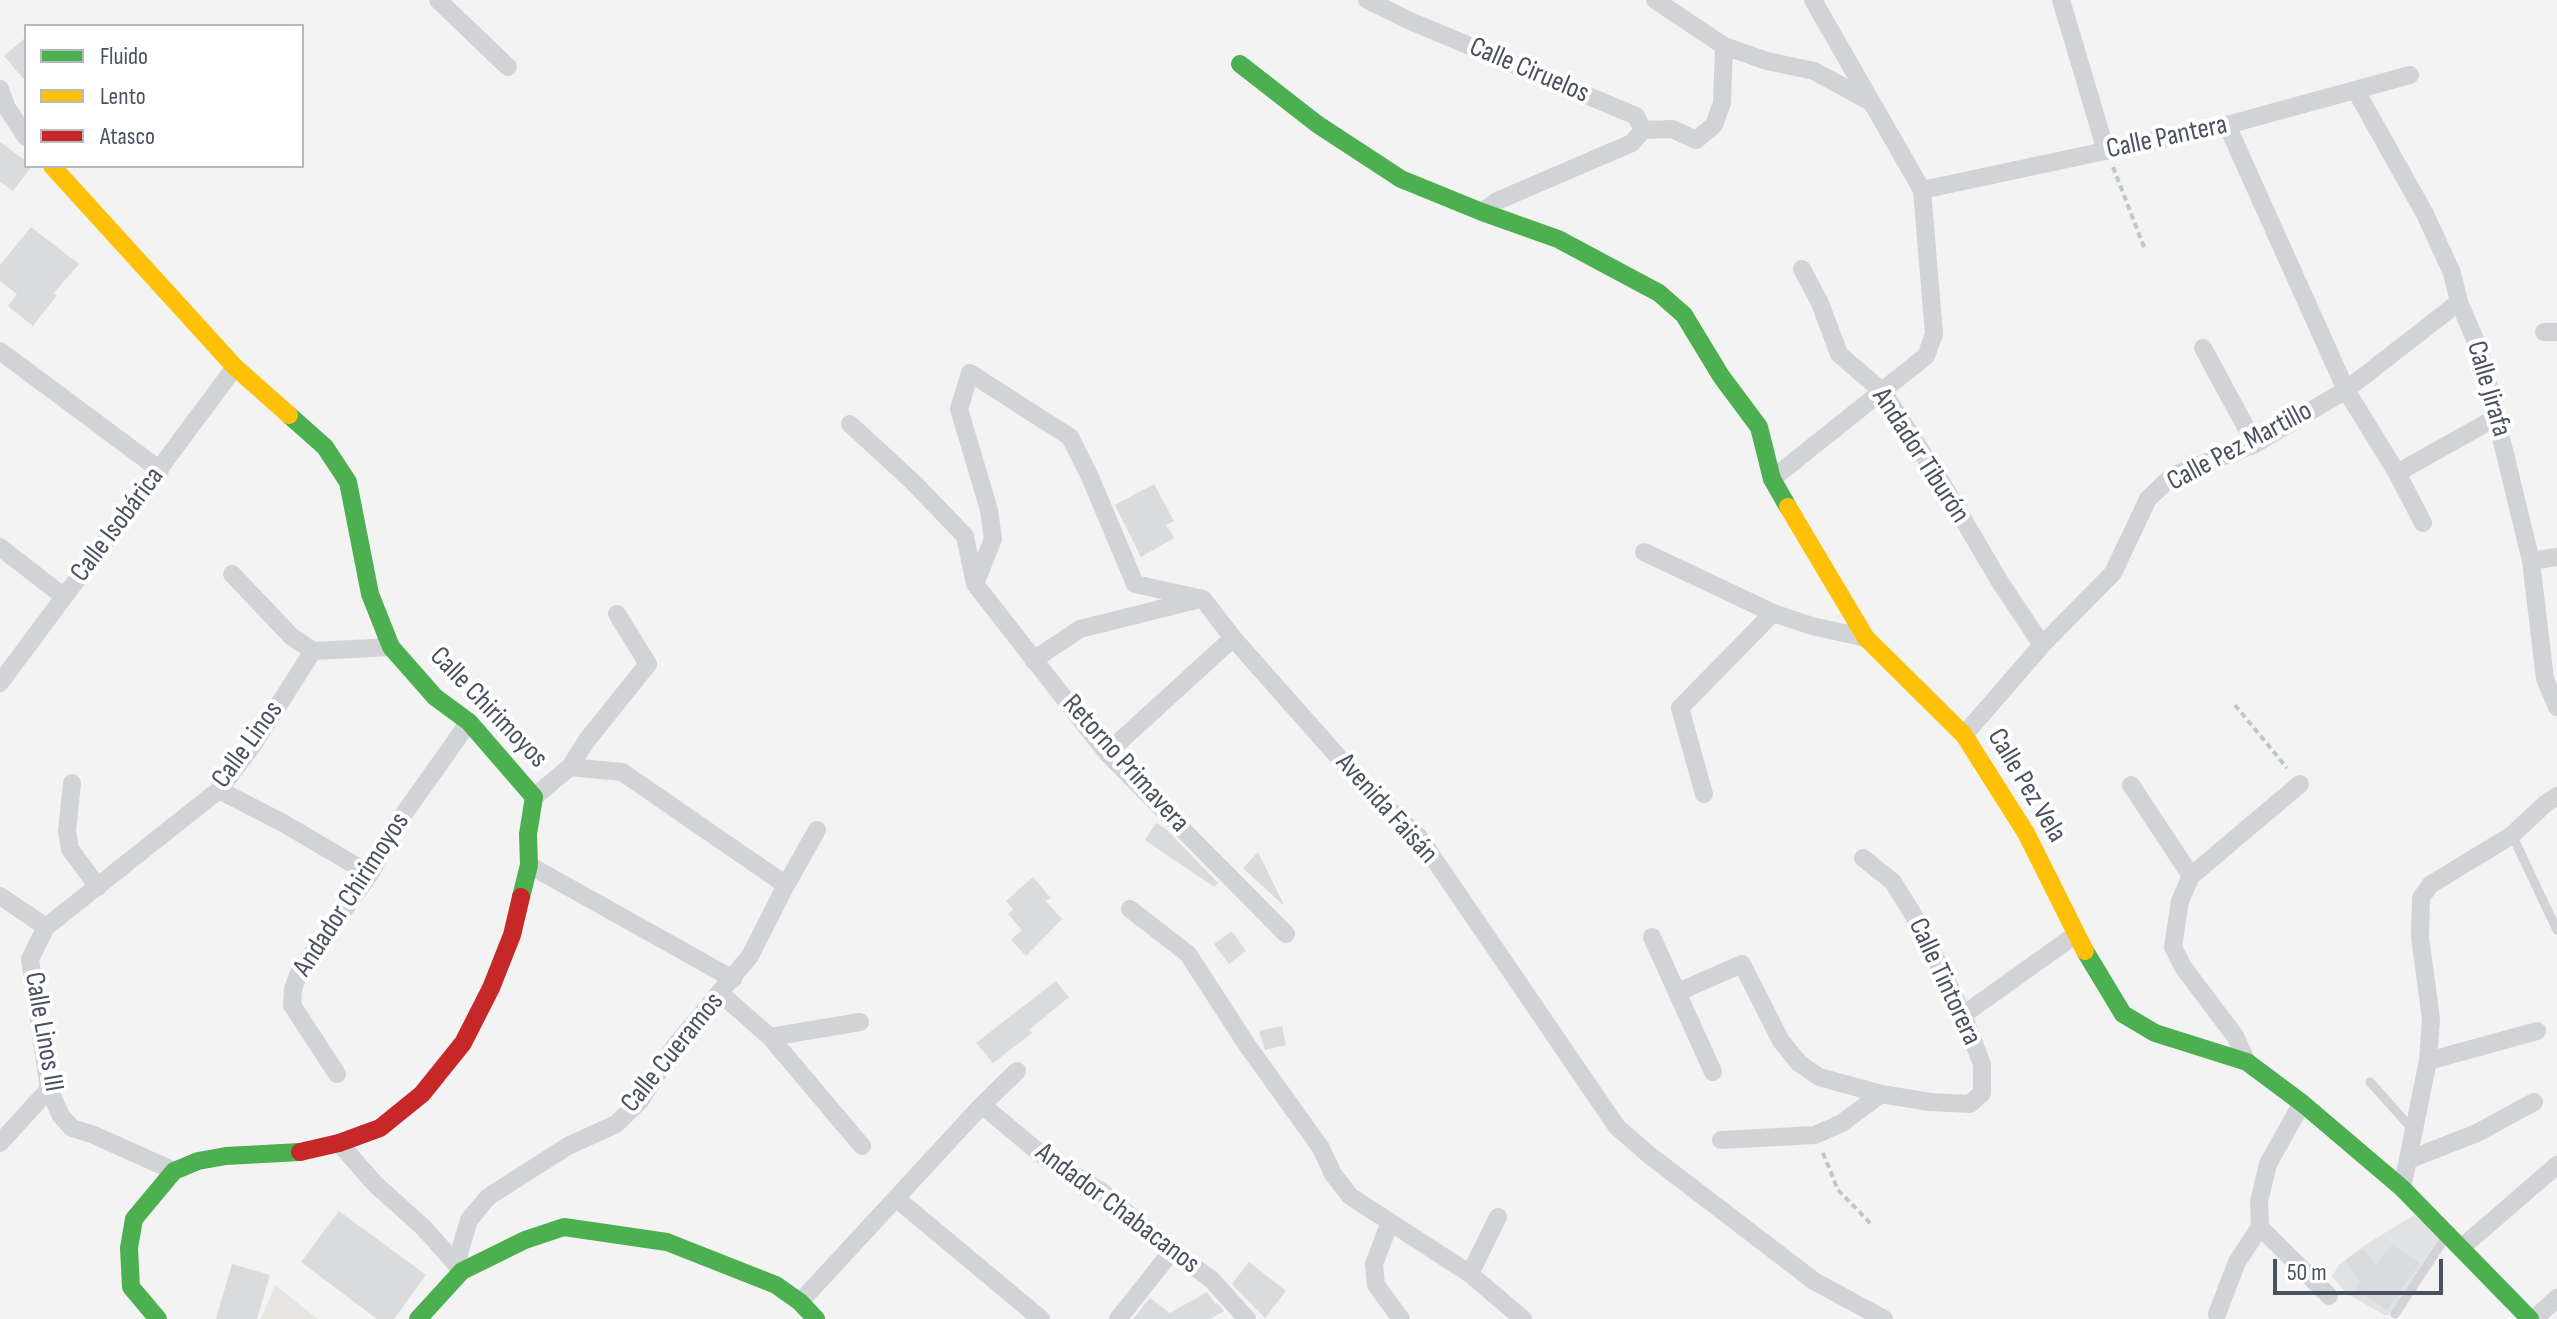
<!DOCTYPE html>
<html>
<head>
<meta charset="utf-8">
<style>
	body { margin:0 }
	#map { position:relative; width:2557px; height:1319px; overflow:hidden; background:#f3f3f3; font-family:"Sofia Sans Condensed",sans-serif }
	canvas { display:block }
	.legend { position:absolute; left:24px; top:24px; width:280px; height:144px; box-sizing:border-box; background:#fff; border:2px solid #b7b9bf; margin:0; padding:10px 14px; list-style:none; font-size:24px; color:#4a515f }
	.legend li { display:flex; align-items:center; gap:16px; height:40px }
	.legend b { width:40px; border:2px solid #b7b9bf }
	.scale { position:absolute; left:2273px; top:1259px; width:170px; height:36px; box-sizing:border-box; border:4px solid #4a515f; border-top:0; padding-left:10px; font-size:24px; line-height:28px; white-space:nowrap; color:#4a515f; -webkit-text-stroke:6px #fff; paint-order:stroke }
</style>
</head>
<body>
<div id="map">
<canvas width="2557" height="1319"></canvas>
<ul class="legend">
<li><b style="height:10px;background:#4caf50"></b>Fluido</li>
<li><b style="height:10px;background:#ffc107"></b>Lento</li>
<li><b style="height:10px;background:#c62828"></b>Atasco</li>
</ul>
<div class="scale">50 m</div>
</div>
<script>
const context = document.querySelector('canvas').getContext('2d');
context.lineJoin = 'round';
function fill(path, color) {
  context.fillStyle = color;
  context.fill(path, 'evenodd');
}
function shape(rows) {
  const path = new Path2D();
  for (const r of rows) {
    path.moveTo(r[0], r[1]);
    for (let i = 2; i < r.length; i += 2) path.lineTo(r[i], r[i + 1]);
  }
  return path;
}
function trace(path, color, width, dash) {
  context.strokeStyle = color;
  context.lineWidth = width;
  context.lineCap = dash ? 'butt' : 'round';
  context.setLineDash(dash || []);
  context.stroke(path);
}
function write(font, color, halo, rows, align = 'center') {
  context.font = font + ' "Sofia Sans Condensed",sans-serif';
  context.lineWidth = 8;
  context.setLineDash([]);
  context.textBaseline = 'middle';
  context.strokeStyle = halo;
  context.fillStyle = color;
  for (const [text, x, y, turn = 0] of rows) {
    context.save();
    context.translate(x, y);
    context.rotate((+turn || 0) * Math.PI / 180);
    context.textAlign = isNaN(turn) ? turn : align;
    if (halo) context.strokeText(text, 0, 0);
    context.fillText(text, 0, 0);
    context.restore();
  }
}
fill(shape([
	[275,1285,318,1319,261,1319]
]), '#e7e6e2');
fill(shape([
	[2414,1215,2440,1237,2389,1315,2384,1315,2346,1293,2332,1276,2339,1265,2368,1243]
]), '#e1e2e3');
fill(shape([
	[26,37,26,82,4,56],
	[0,142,26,161,26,166,32,166,13,191,0,182],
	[31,227,79,264,54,293,57,295,33,326,8,306,17,294,0,281,0,265],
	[1154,484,1174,521,1166,525,1174,538,1141,557,1115,505],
	[1156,823,1166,829,1218,883,1214,887,1145,840],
	[1258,852,1283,903,1282,904,1243,868],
	[1033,877,1051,898,1046,901,1062,919,1026,956,1011,940,1022,930,1008,914,1013,909,1006,901],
	[1232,931,1246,951,1229,964,1214,944],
	[1056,981,1069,997,1029,1030,1032,1033,993,1063,976,1043],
	[1282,1026,1286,1045,1265,1050,1259,1031],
	[339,1211,426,1275,394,1319,377,1319,301,1262],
	[2392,1245,2420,1263,2387,1310,2356,1289,2360,1281,2345,1260,2363,1248,2376,1265],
	[1249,1262,1286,1291,1265,1318,1232,1284],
	[232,1264,270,1275,257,1319,216,1319],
	[1207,1292,1216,1305,1217,1303,1224,1311,1210,1319,1133,1319,1150,1298,1170,1313]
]), '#dadbdd');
trace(shape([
	[2113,167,2144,247],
	[2235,705,2287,768],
	[1823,1153,1838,1190,1870,1223]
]), '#bdc8c7', 4, [6, 4]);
trace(shape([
	[2512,835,2557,930],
	[2370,1082,2414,1131],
	[2395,1314,2445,1238]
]), '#d2d3d6', 9);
trace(shape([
	[438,0,508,67],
	[1367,0,1408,20,1636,116,1643,130],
	[1655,0,1724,46,1767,61,1814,71,1871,102],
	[2061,0,2106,151],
	[0,89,7,108,26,137],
	[2356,91,2425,214,2452,273,2459,302,2480,351,2531,561,2545,679,2557,707],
	[2227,125,2346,390,2397,473,2423,523],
	[1922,190,2227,125,2410,75],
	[1482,212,1497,201,1632,143,1643,130,1672,129,1696,140,1714,125,1722,103,1724,46],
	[1802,269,1820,303,1839,354,1883,392,1940,480,2000,582,2042,645],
	[2544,332,2557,332],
	[2203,348,2255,444],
	[0,351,160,470],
	[850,424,914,483,965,536,975,584,1107,753,1286,934],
	[2397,473,2497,417],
	[1772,479,1926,356,1934,334,1922,190,1813,0],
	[0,547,63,596],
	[1644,552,1773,613,1812,626,1866,638],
	[2531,561,2557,557],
	[232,574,291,636,313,651],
	[975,584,993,539,989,510,959,409,970,373,1070,437,1090,477,1135,584,1203,599,1233,638,1364,786,1419,837,1617,1127,1648,1154,1814,1281,1884,1319],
	[313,651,391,647],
	[1033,660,1080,629,1196,600],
	[0,683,235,367],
	[1964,735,2042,645,2113,573,2148,499,2172,476,2255,444,2346,390,2459,302],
	[1107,753,1233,638],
	[570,767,622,772,786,885],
	[72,783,67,831,70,849,98,887],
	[2131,785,2191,876],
	[219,790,283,823,370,874],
	[1704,794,1680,708,1773,613],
	[534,797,570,767,587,740,648,664,617,614],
	[529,865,733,979],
	[0,896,46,927],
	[1130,909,1188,954,1247,1045,1321,1148,1333,1174,1350,1196,1470,1274,1523,1319],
	[1652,937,1713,1072],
	[1678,992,1742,964,1781,1041,1799,1063,1819,1077,1881,1094,1930,1102,1970,1104,1982,1093,1982,1064,1963,1015,1919,924,1893,882,1863,858],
	[721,994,770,1037,862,1146],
	[1963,1015,2075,935],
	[770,1037,860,1022],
	[2428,1061,2537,1031],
	[2247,1062,2235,1036,2183,967,2173,947,2180,901,2191,876,2300,784],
	[337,1074,292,1005,293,989,300,970,370,874,396,825,469,722],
	[982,1105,1048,1160,1101,1191,1172,1251,1211,1279,1247,1319],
	[1721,1140,1815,1135,1842,1123,1881,1094],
	[0,1143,49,1089],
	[339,1143,375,1184,424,1228,462,1271],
	[2408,1160,2477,1133,2534,1102],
	[174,1171,94,1135,72,1128,61,1116,49,1089,30,959,46,927,219,790,253,745,313,651],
	[2402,1188,2428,1061,2431,1019,2420,937,2421,898,2430,885,2512,835,2545,804,2557,796],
	[897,1199,1041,1319],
	[1390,1222,1374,1264,1376,1285,1401,1319],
	[2260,1227,2329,1296],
	[2461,1248,2557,1165],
	[456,1264,469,1220,488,1197,568,1146,616,1124,640,1101,674,1047,750,956,786,885,817,830],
	[1470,1274,1498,1217],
	[800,1302,982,1105,1017,1071],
	[2217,1314,2237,1262,2260,1227,2259,1202,2268,1164,2302,1103],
	[1118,1319,1172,1251],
	[2534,1319,2557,1298]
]), '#d2d3d6', 18);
trace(shape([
	[1240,64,1317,124,1401,179,1482,212,1558,239,1659,293,1684,315,1721,376,1759,427,1772,479,1788,507],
	[289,415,325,447,348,482,370,594,391,647,435,697,469,722,534,797,528,834,529,865,521,897],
	[2085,951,2123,1014,2155,1033,2247,1062,2302,1103,2402,1188,2530,1319],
	[158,1319,131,1287,129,1248,134,1219,174,1171,198,1161,226,1156,300,1152],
	[418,1319,462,1271,525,1240,564,1227,667,1242,776,1285,800,1302,816,1319]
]), '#4caf50', 18);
trace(shape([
	[52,166,235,367,289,415],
	[1788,507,1866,638,1964,735,2026,833,2085,951]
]), '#ffc107', 18);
trace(shape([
	[300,1152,339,1143,380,1128,422,1094,463,1043,491,988,512,935,521,897]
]), '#c62828', 18);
write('28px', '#4a515f', '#fff', [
	["Calle Ciruelos",1529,71,23],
	["Calle Pantera",2167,138,-12],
	["Calle Jirafa",2488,389,74],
	["Calle Pez Martillo",2240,447,-28],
	["Andador Tiburón",1920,456,57],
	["Calle Isobárica",118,525,-53],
	["Calle Chirimoyos",488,708,46],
	["Calle Linos",248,745,-54],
	["Retorno Primavera",1125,764,48],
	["Calle Pez Vela",2026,786,59],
	["Avenida Faisán",1386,809,48],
	["Andador Chirimoyos",352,895,-57],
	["Calle Tintorera",1944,982,65],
	["Calle Linos III",43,1032,80],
	["Calle Cueramos",673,1053,-51],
	["Andador Chabacanos",1117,1209,37]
]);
</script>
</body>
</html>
